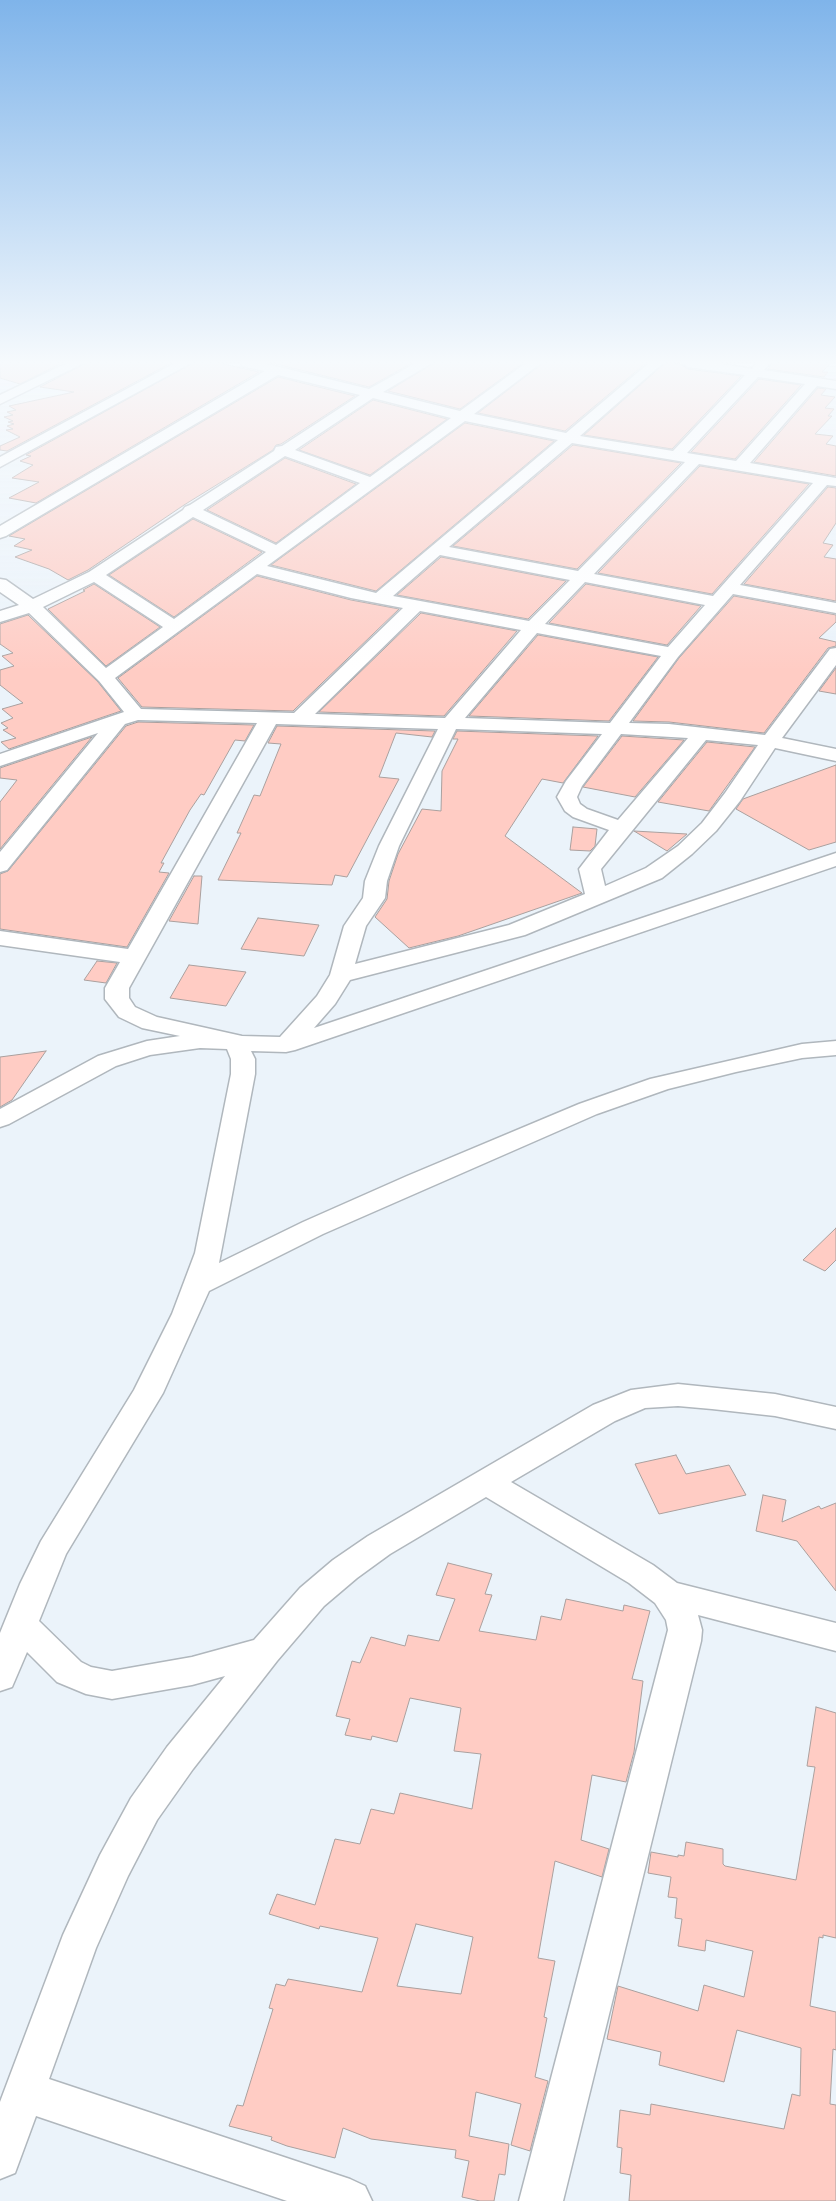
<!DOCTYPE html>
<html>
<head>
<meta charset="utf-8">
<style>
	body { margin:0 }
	canvas { display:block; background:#ebf3fa }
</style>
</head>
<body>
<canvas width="836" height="2201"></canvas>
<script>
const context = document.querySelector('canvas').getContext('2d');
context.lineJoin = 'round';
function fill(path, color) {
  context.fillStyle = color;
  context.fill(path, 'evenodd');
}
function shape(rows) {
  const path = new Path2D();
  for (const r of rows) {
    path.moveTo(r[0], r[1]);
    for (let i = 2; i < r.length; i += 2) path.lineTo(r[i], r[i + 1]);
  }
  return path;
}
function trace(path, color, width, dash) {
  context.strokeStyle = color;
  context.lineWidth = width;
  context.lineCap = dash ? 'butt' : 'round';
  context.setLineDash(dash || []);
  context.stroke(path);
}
const building = shape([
	[0,363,62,363,20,384,0,378,0,363],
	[86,363,171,363,7,451,0,450,0,446,20,437,6,430,13,429,7,426,14,424,8,422,13,421,4,417,13,415,7,412,16,410,9,406,74,392,40,387,86,363],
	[193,363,219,363,259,372,36,503,9,498,39,482,12,478,33,465,20,461,31,456,26,455,193,363],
	[272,363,412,363,369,387,272,363],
	[434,363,523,363,460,409,388,391,434,363],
	[543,363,646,363,565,431,478,413,543,363],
	[665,363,680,364,688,369,741,376,672,449,584,435,665,363],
	[772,363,831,363,822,372,828,372,824,377,768,369,772,363],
	[278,377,355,396,281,444,276,445,273,450,184,505,88,570,68,580,49,569,15,557,32,550,14,546,25,539,9,536,278,377],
	[759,379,801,385,735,459,691,452,759,379],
	[818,388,826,389,821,395,835,397,825,408,834,409,828,416,832,416,815,434,833,436,826,444,836,446,836,476,754,462,818,388],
	[373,400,447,419,370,475,299,450,373,400],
	[465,423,554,441,376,591,271,565,465,423],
	[573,445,681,463,577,569,453,546,573,445],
	[285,458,356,484,276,543,207,510,285,458],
	[700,466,809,484,712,594,598,573,700,466],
	[828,487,836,488,836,523,823,543,833,545,824,557,836,559,836,601,744,584,828,487],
	[193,519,262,552,174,617,109,575,193,519],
	[441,557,566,581,528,619,397,595,441,557],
	[257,576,351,600,399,609,293,711,142,707,118,678,257,576],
	[94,584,160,627,106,666,48,609,85,591,83,590,94,584],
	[586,584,701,606,667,645,549,623,586,584],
	[734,596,836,615,836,622,819,638,836,642,836,646,828,648,764,733,669,722,633,721,679,658,734,596],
	[421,613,517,631,444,716,319,712,421,613],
	[28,615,98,682,121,711,9,749,1,742,16,738,3,730,8,728,1,723,13,718,2,709,23,703,0,685,0,670,14,666,2,656,13,653,0,644,0,624,28,615],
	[538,635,658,657,609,721,469,716,538,635],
	[836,668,836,694,819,691,836,668],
	[138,722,254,725,245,741,235,740,204,795,201,794,190,810,161,863,164,863,159,872,169,873,127,947,0,929,0,874,8,871,126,726,138,722],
	[277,726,435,731,432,737,396,733,379,777,399,779,347,877,335,875,332,885,218,880,241,833,237,833,254,795,260,796,281,744,268,743,277,726],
	[457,731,598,736,563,783,542,779,505,836,582,893,458,936,409,948,375,917,387,899,389,881,398,854,422,809,441,811,442,771,458,739,453,739,457,731],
	[622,736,684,740,635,797,583,787,622,736],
	[92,737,0,849,0,802,17,780,0,778,0,768,92,737],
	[707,742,755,747,709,811,658,802,707,742],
	[836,765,836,842,809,850,736,809,743,799,836,765],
	[573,827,597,829,595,846,590,851,570,850,573,827],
	[634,831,687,834,667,851,634,831],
	[194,876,202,876,198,924,169,921,194,876],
	[258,918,319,925,304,956,241,949,258,918],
	[97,961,117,963,106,983,84,980,97,961],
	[189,965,246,972,226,1006,170,998,189,965],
	[46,1051,12,1100,0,1107,0,1057,46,1051],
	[836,1228,836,1260,825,1271,803,1260,836,1228],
	[676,1455,686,1474,729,1465,746,1495,659,1514,635,1464,676,1455],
	[763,1495,786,1500,782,1522,819,1506,821,1509,836,1503,836,1591,797,1541,756,1531,763,1495],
	[448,1563,492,1574,485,1594,492,1595,479,1631,536,1640,541,1616,561,1620,566,1599,623,1611,624,1605,650,1611,632,1679,643,1681,634,1752,626,1782,592,1775,581,1840,609,1849,602,1877,555,1861,538,1958,555,1961,544,2017,547,2018,535,2077,548,2081,530,2151,511,2145,521,2104,476,2092,469,2136,509,2144,505,2175,499,2174,494,2201,480,2201,462,2197,469,2161,455,2158,456,2150,371,2139,343,2128,335,2158,287,2146,271,2140,272,2137,229,2126,237,2105,243,2106,273,2009,269,2008,276,1984,285,1986,288,1979,362,1992,378,1938,320,1926,319,1929,269,1914,277,1894,315,1905,335,1839,360,1844,371,1809,394,1814,400,1793,472,1809,481,1754,454,1751,461,1708,410,1698,397,1742,372,1736,371,1740,345,1735,350,1719,336,1716,352,1661,360,1663,371,1637,405,1646,408,1635,439,1641,455,1599,436,1595,448,1563],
	[416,1924,473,1937,461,1994,397,1986,416,1924],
	[816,1707,836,1713,836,1938,823,1935,823,1938,819,1937,810,2006,836,2012,836,2050,833,2049,830,2104,836,2105,836,2201,629,2201,631,2175,620,2173,622,2148,617,2147,620,2110,650,2115,651,2104,784,2129,792,2094,800,2096,801,2048,737,2030,724,2082,659,2065,661,2052,607,2039,618,1986,698,2011,704,1985,744,1997,753,1951,706,1940,705,1951,678,1946,682,1919,675,1918,677,1898,668,1897,671,1877,648,1873,651,1852,678,1857,678,1855,684,1856,686,1842,723,1849,723,1864,725,1866,796,1880,815,1767,807,1766,816,1707]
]);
fill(building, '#ffccc4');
trace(building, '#aaa09e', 1);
const street = shape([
	[67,363,84,363,0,404,0,395,67,363],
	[175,363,191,363,0,467,0,457,175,363],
	[241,363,263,363,369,389,416,363,432,363,383,392,460,411,526,363,541,363,474,414,566,433,649,363,663,363,580,436,673,451,745,375,688,367,682,363,715,363,752,369,757,363,770,363,764,370,836,381,836,389,817,386,750,463,836,478,836,486,827,485,740,585,836,603,836,613,733,594,678,657,629,723,669,724,765,735,830,649,836,648,836,665,782,738,836,749,836,761,775,748,740,801,716,831,692,854,662,878,525,935,350,980,335,1004,314,1028,836,853,836,866,295,1050,286,1052,251,1051,255,1059,255,1074,219,1263,303,1222,407,1176,579,1104,650,1079,802,1044,836,1041,836,1055,802,1058,736,1072,668,1089,597,1114,323,1234,209,1291,163,1393,66,1554,39,1621,81,1662,91,1667,112,1671,192,1657,254,1640,300,1588,333,1560,368,1536,593,1405,631,1390,678,1384,775,1394,836,1407,836,1429,775,1416,712,1409,678,1406,645,1408,615,1421,511,1482,653,1565,677,1583,836,1623,836,1651,698,1615,702,1630,701,1641,563,2201,519,2201,668,1630,666,1620,655,1603,629,1583,486,1497,390,1554,357,1578,324,1606,277,1661,193,1769,157,1820,128,1876,96,1948,49,2079,350,2179,365,2186,372,2201,287,2201,36,2116,15,2173,0,2179,0,2102,63,1935,100,1855,131,1798,167,1747,225,1676,192,1685,112,1699,86,1694,57,1682,27,1652,12,1687,0,1691,0,1633,20,1584,41,1541,134,1390,172,1314,195,1253,231,1074,231,1059,227,1049,200,1048,150,1055,116,1066,9,1124,0,1127,0,1109,98,1056,147,1041,180,1036,142,1028,119,1017,105,999,105,988,120,962,0,945,0,931,128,949,257,723,138,720,125,724,7,870,0,872,0,852,98,733,0,766,0,754,124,712,99,681,29,613,0,622,0,611,19,605,0,592,0,579,6,580,33,599,89,572,183,510,185,507,190,505,274,451,276,447,282,446,360,395,278,375,6,536,0,538,0,526,265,371,242,366,241,363],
	[758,377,805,384,736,461,687,453,758,377],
	[373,398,451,418,370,477,295,450,373,398],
	[465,421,558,440,376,593,267,566,465,421],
	[572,443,685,462,578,571,449,547,572,443],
	[285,456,360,483,276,545,203,510,285,456],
	[699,464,813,483,713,596,594,574,699,464],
	[193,517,266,552,174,619,106,575,193,517],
	[440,555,570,580,529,621,393,596,440,555],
	[257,574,351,598,403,608,294,713,141,709,115,678,257,574],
	[94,582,163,627,106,668,43,607,94,582],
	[585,582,705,605,668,647,545,624,585,582],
	[420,611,521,630,445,718,315,714,420,611],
	[537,633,661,656,610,723,465,718,537,633],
	[276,724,438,729,379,846,365,881,363,898,344,926,330,975,317,996,280,1037,242,1036,157,1017,135,1007,129,998,129,988,276,724],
	[456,729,602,734,566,781,557,797,565,811,573,817,609,830,579,869,585,894,509,925,355,964,366,926,385,898,387,881,399,846,456,729],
	[621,734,688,738,618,820,587,809,580,804,577,797,582,786,621,734],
	[706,740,758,745,725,793,702,823,678,846,646,868,605,886,601,869,706,740]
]);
trace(street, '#b0b7bd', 3);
fill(street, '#fff');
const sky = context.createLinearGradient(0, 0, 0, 671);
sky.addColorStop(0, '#7fb4ea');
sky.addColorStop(0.54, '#f6fafd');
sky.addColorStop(1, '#f6fafd00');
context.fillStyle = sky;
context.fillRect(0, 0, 836, 671);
</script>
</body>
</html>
